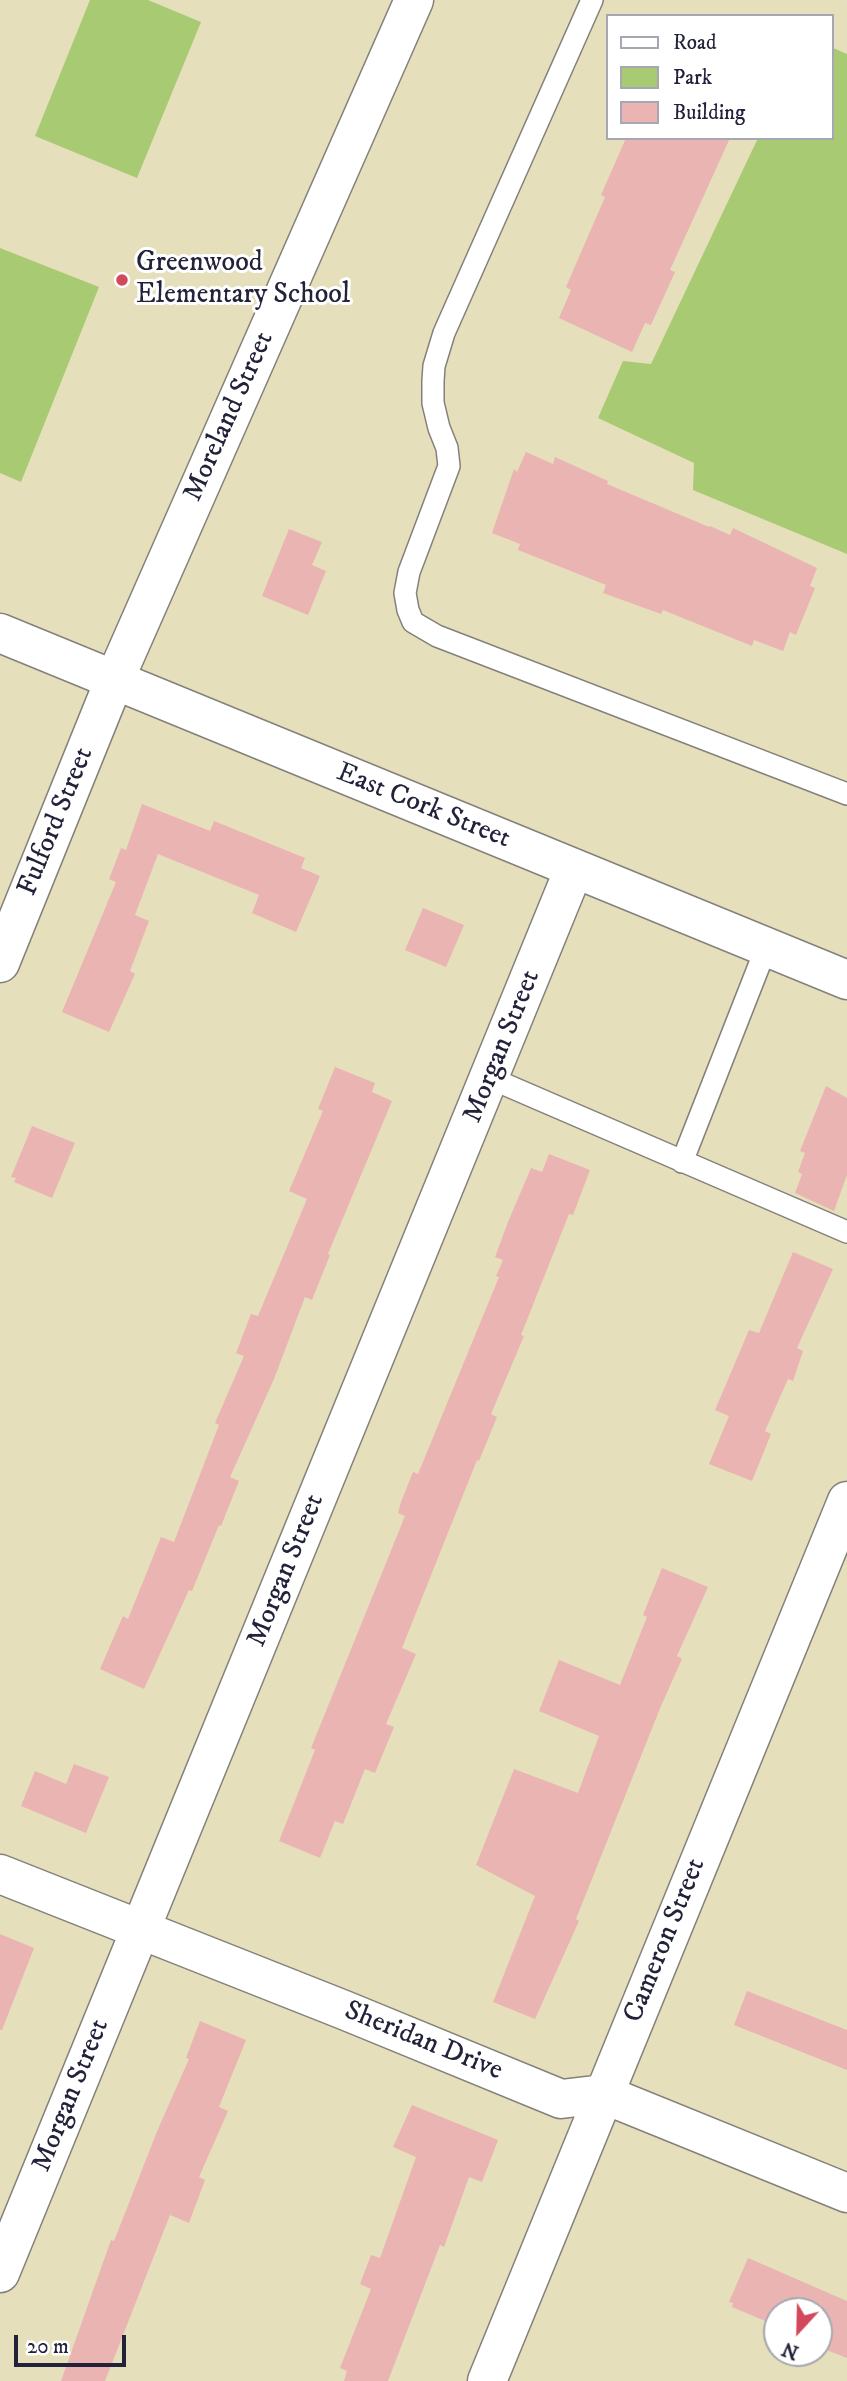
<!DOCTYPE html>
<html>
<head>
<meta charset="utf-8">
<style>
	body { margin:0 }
	#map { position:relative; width:847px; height:2381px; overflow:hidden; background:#e6dfbb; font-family:"IM FELL DW Pica",serif }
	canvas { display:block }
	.legend { position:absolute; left:606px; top:14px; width:228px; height:126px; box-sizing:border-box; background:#fff; border:2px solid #a7a7b1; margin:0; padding:9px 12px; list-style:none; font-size:21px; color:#22223b }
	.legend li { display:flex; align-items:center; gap:14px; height:35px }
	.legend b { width:35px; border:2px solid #a7a7b1 }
	.north { position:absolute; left:763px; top:2297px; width:70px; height:70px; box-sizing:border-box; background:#fff; border:2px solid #a7a7b1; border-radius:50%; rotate:202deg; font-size:19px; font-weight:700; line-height:28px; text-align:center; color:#22223b }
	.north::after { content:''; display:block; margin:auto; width:24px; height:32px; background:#d1495b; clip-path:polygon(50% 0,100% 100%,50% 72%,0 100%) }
	.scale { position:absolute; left:14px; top:2335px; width:112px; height:32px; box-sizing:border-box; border:4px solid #22223b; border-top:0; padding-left:9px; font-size:21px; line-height:24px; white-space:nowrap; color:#22223b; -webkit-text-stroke:5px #fff; paint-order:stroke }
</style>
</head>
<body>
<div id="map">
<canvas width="847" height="2381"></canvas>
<ul class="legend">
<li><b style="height:9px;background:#fff"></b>Road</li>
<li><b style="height:19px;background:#a8ca73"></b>Park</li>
<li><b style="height:19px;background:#eab4b3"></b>Building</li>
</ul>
<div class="north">N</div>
<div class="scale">20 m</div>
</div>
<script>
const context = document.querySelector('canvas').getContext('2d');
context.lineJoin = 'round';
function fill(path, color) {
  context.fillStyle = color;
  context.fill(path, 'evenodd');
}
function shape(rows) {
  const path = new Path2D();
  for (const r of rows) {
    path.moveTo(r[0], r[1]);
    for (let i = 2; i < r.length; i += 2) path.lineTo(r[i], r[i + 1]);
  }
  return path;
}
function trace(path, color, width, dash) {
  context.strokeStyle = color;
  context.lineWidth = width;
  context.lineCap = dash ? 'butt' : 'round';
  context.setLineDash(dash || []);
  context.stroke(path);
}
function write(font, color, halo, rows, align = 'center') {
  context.font = font + ' "IM FELL DW Pica",serif';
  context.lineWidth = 6;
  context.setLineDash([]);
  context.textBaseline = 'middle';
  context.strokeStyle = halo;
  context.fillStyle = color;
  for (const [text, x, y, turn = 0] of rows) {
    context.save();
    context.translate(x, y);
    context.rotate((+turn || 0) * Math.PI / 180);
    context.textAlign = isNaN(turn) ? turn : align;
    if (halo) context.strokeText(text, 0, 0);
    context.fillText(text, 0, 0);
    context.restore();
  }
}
fill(shape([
	[90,0,148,0,201,22,137,178,35,136],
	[831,47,847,54,847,554,693,490,694,463,598,418,623,361,651,364,758,138,831,138],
	[0,248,99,287,21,482,0,473]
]), '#a8ca73');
fill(shape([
	[626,138,730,138,670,270,675,272,651,325,645,323,632,352,559,318,571,290,566,287,605,197,601,195],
	[526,452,553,464,555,457,608,481,607,484,709,527,710,526,730,535,733,528,817,568,810,586,815,588,796,635,790,632,783,651,754,640,752,646,663,610,661,614,603,593,606,585,518,550,520,544,492,533,514,469,517,472],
	[289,529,322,542,312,565,326,571,308,615,262,596],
	[142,804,210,831,214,821,305,858,301,868,320,876,296,932,252,913,259,895,158,854,135,915,149,921,130,971,135,974,109,1032,62,1012,116,882,109,879,121,848,126,850],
	[423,908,464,925,446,967,405,950],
	[335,1067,375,1083,372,1092,392,1101,328,1254,330,1255,312,1300,305,1297,274,1379,230,1477,239,1481,221,1526,219,1525,192,1591,189,1590,144,1689,100,1669,123,1616,128,1619,161,1537,174,1542,219,1425,215,1423,244,1356,236,1353,251,1314,258,1316,307,1199,289,1191,323,1111,318,1109],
	[826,1086,847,1098,847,1175,834,1211,795,1193,802,1174,798,1172,805,1153,800,1151],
	[32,1126,75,1143,52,1198,14,1182,16,1178,11,1177],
	[549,1154,590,1170,573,1215,569,1214,521,1335,524,1336,491,1414,497,1417,479,1461,477,1460,402,1648,416,1654,386,1724,394,1727,375,1773,365,1769,343,1824,335,1821,320,1858,279,1841,315,1750,311,1748,405,1516,398,1513,401,1502,413,1472,418,1474,499,1277,496,1276,503,1260,495,1257,508,1222,531,1168,542,1172],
	[793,1252,833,1269,797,1348,803,1351,793,1381,788,1379,765,1431,771,1434,752,1481,709,1464,729,1416,715,1410,749,1330,759,1333],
	[662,1568,708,1587,677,1656,682,1659,661,1706,576,1919,579,1921,535,2019,493,2002,535,1896,476,1865,514,1769,578,1793,599,1736,539,1711,559,1660,620,1685,647,1617,643,1615],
	[74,1764,109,1777,86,1833,21,1806,35,1771,66,1784],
	[0,1934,34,1948,2,2030,0,2030],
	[747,1991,847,2030,847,2070,734,2025],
	[200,2021,246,2040,219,2107,228,2111,199,2177,205,2180,189,2223,170,2215,105,2381,61,2381,111,2240,114,2241,158,2129,189,2059,186,2058],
	[412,2105,498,2140,482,2182,469,2177,444,2247,440,2245,388,2381,344,2381,347,2371,340,2368,371,2289,360,2284,371,2255,380,2258,416,2157,393,2147],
	[748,2258,847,2301,847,2358,819,2347,819,2311,777,2311,777,2326,732,2307,733,2303,729,2302]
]), '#eab4b3');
const service = shape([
	[592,0,444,333,434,366,433,381,433,403,439,428,447,448,449,466,409,572,405,593,408,610,413,622,437,636,847,794],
	[490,1078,847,1232],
	[682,1162,766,948]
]);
const minor = shape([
	[0,963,114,681,414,0],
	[0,1874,344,2010,561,2099,603,2094,847,2193],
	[0,2273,574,869],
	[487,2381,847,1501]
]);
const tertiary = shape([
	[0,633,847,980]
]);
trace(service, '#84807b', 24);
trace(minor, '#84807b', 41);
trace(tertiary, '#84807b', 41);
trace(service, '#fff', 21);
trace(minor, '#fff', 38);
trace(tertiary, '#fff', 38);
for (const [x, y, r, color] of [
	[122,280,7,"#d1495b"]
]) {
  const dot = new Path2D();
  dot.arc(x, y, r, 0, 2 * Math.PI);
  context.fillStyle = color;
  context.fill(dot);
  trace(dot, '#fff', 2.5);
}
write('28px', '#22223b', '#fff', [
	["Greenwood",136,264],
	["Elementary School",136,296]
], 'left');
write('28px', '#22223b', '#fff', [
	["Moreland Street",230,417,-66],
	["East Cork Street",423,807,22],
	["Fulford Street",57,822,-68],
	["Morgan Street",503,1047,-68],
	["Morgan Street",287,1571,-68],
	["Cameron Street",666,1941,-68],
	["Sheridan Drive",423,2042,22],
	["Morgan Street",72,2096,-68]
]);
</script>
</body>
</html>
